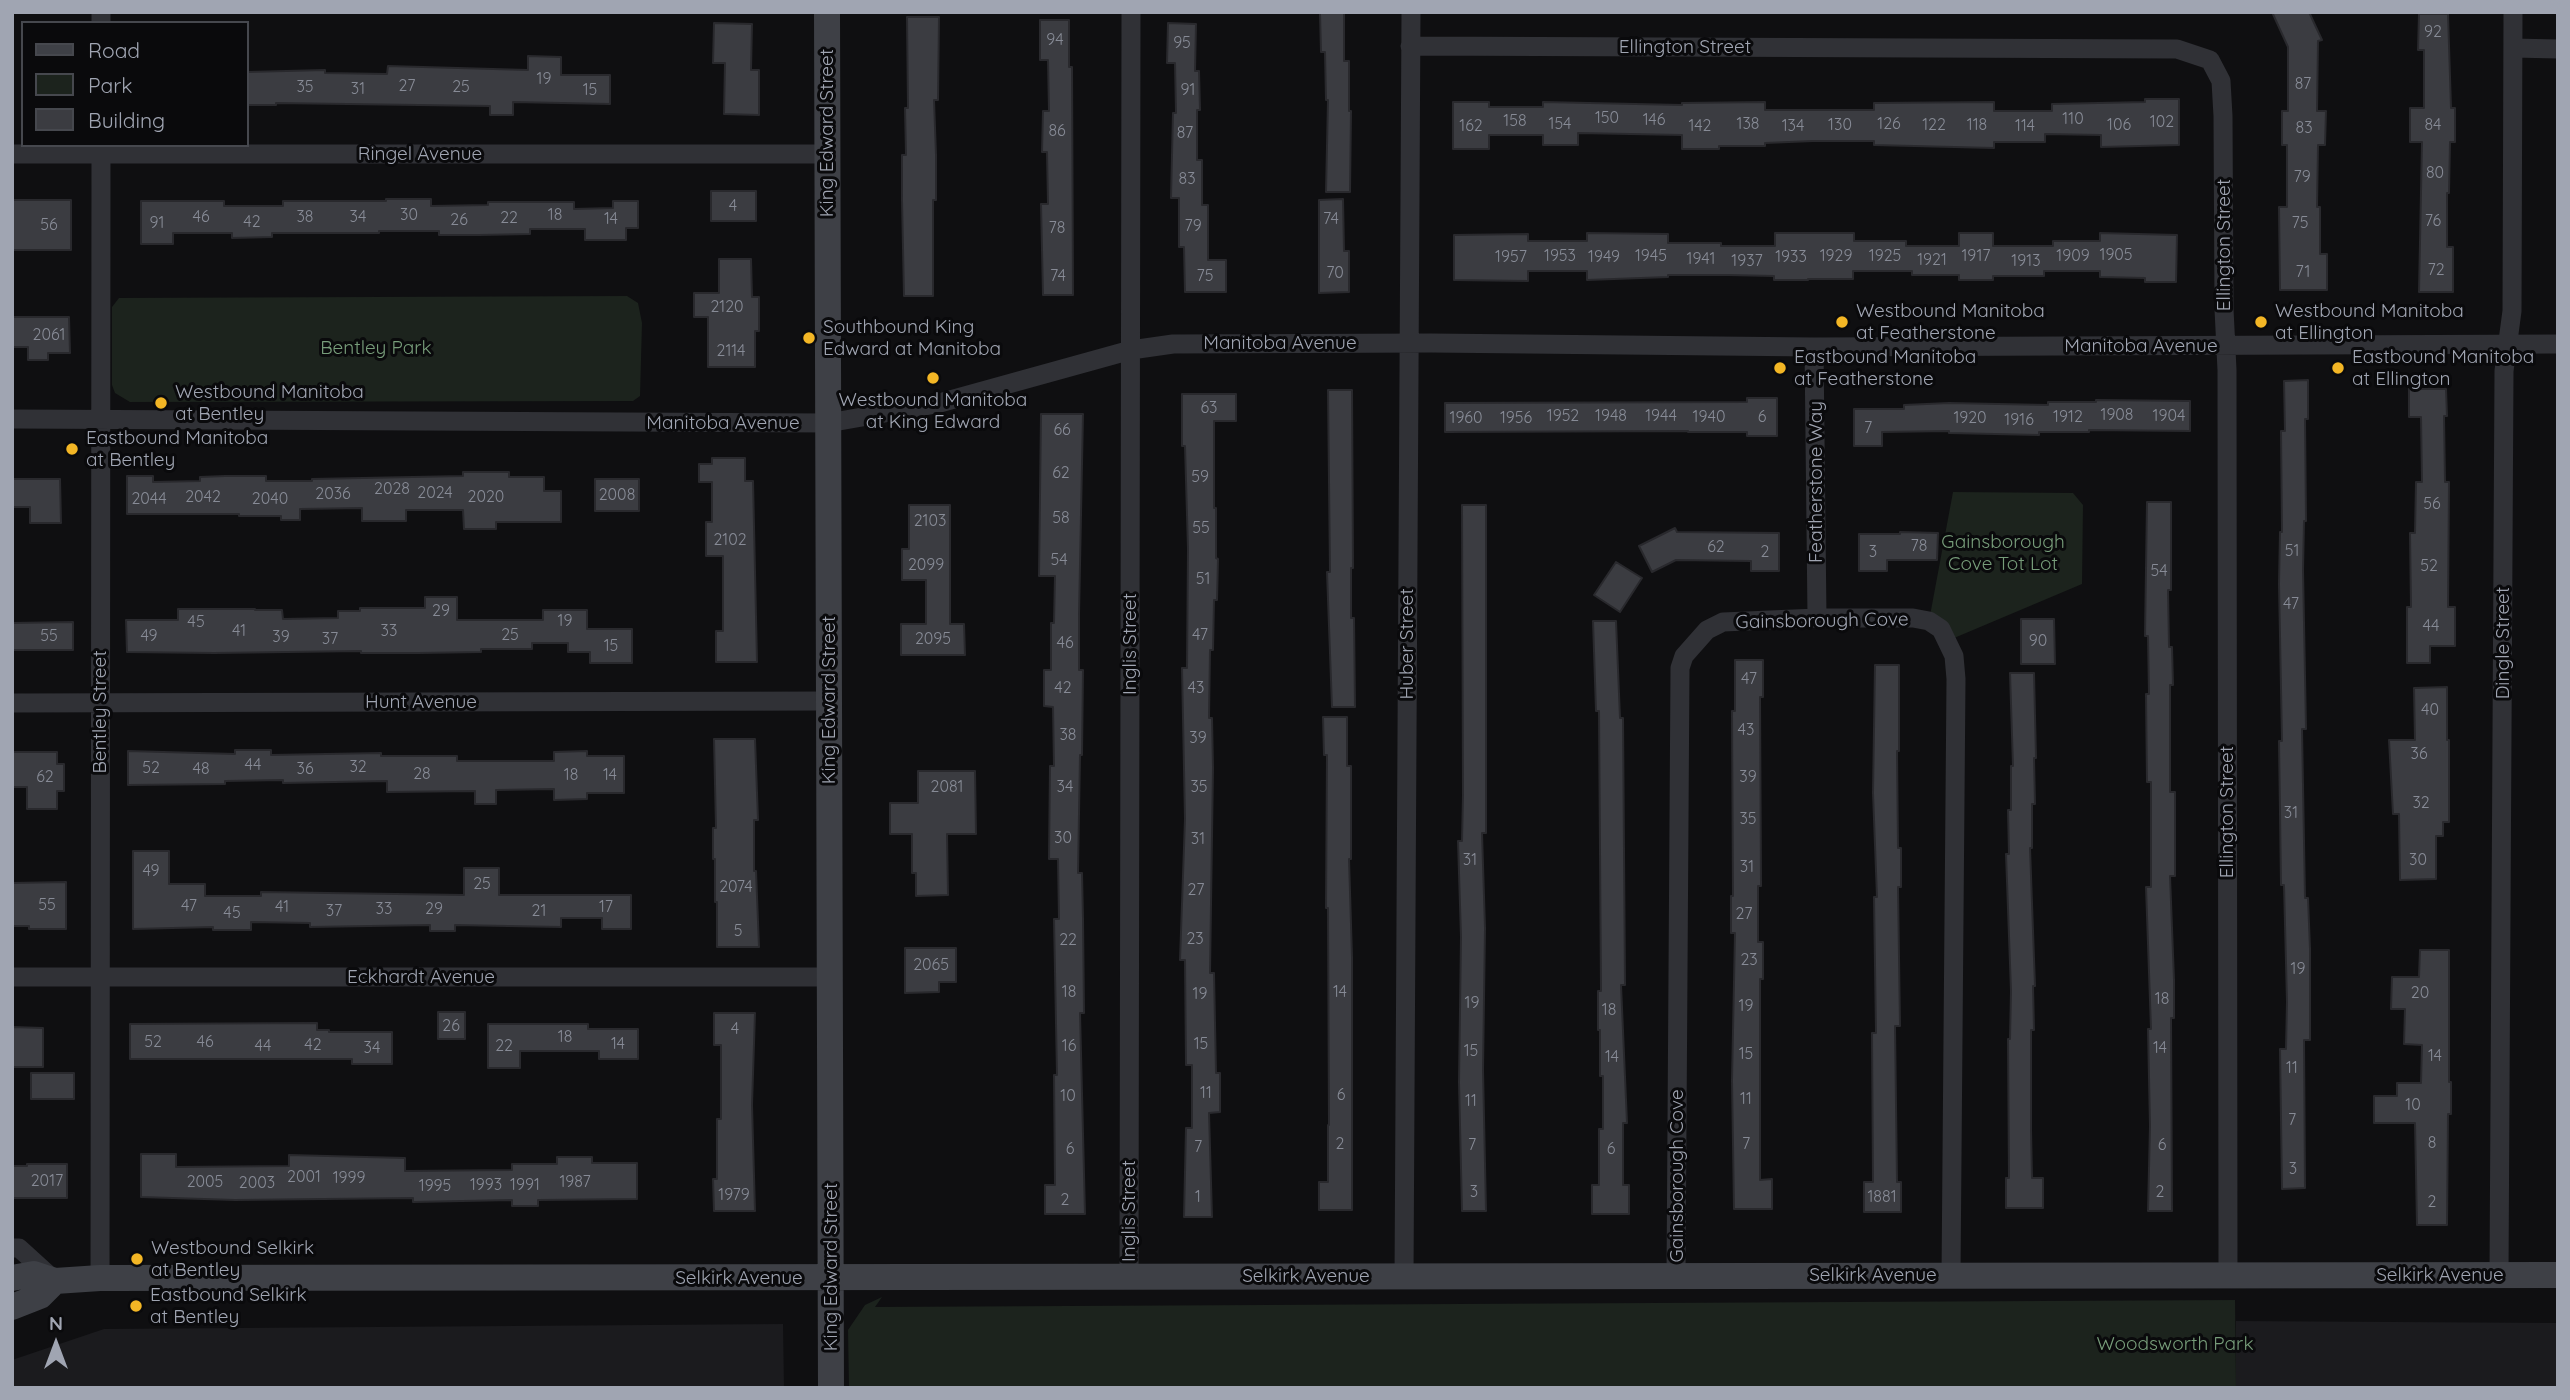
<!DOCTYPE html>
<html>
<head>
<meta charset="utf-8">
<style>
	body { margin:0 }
	#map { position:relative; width:2570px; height:1400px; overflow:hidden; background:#0f0f11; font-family:Quicksand,sans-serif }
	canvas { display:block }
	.frame { position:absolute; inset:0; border:14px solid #a0a5b2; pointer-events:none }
	.legend { position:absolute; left:21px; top:21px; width:228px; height:126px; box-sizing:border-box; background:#0a0a0c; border:2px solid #46484e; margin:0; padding:9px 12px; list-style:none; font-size:21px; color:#a0a5b2 }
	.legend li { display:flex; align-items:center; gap:14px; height:35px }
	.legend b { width:35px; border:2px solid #46484e }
	.north { position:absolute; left:21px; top:1309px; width:70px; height:70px; -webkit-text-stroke:5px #0a0a0c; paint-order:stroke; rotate:0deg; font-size:19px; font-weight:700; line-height:28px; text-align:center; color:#a0a5b2 }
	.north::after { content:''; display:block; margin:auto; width:24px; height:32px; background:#a0a5b2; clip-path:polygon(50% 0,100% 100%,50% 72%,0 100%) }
</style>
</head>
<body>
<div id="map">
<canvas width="2570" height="1400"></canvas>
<div class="frame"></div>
<ul class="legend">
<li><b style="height:9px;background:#3e4046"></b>Road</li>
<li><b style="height:19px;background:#1c231d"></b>Park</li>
<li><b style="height:19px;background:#3b3c41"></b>Building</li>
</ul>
<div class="north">N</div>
</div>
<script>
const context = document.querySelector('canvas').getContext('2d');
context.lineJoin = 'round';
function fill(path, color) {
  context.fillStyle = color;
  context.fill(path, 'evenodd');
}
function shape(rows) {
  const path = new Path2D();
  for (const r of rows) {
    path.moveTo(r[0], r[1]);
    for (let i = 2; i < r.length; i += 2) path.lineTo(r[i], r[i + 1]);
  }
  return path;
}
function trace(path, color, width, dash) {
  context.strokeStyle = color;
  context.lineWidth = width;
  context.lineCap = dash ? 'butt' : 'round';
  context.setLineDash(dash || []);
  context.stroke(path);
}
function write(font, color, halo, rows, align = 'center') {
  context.font = font + ' Quicksand,sans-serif';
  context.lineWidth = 6;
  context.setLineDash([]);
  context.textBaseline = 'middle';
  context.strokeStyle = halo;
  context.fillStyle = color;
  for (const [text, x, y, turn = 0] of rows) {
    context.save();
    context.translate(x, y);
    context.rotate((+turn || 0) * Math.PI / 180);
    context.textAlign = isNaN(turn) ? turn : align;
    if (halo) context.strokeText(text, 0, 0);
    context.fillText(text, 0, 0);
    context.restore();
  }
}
fill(shape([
	[2236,1321,2558,1323,2558,1388,2236,1388],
	[783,1324,784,1388,12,1388,12,1360,104,1329]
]), '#1b1b1e');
fill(shape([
	[627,296,638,303,642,323,640,396,633,401,130,402,115,393,112,385,112,307,119,298],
	[1953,492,2073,493,2083,505,2082,584,1947,641,1929,621],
	[882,1297,875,1307,2235,1300,2236,1388,849,1388,848,1330,865,1305]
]), '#1c231d');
const building = shape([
	[2272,12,2309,12,2322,40,2318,41,2317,111,2326,111,2325,145,2318,145,2317,207,2320,207,2320,254,2327,254,2327,290,2280,290,2279,207,2287,207,2287,145,2282,145,2282,111,2288,111,2288,47,2272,12],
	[1320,13,1344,13,1344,61,1349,61,1349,111,1351,111,1350,192,1326,192,1328,100,1326,100,1325,52,1321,52,1320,13],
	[2419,14,2448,14,2451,108,2455,108,2455,142,2450,142,2449,193,2447,193,2447,247,2453,247,2453,292,2419,292,2422,142,2410,142,2410,108,2424,108,2424,50,2418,50,2419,14],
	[907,17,939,17,938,100,934,100,936,155,936,200,933,200,933,296,904,296,902,200,902,155,906,155,905,108,908,108,907,17],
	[1040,20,1069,20,1069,67,1072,67,1073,295,1043,295,1041,204,1048,204,1047,152,1042,152,1043,111,1049,111,1048,60,1040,60,1040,20],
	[714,23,752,24,751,70,759,70,759,115,724,114,725,63,713,63,714,23],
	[1168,23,1196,24,1195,71,1199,71,1200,110,1197,110,1197,160,1202,160,1202,205,1208,205,1208,260,1226,260,1226,292,1185,292,1184,247,1179,247,1179,198,1171,198,1173,113,1176,113,1175,63,1167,63,1168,23],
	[528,56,561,57,561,75,610,75,610,104,513,102,513,115,490,115,490,106,276,103,276,105,247,105,247,72,325,70,325,73,387,74,388,66,528,70,528,56],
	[2145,99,2179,99,2179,145,2101,147,2101,135,2045,134,2045,142,1994,142,1994,148,1874,145,1874,141,1813,141,1765,143,1765,146,1719,146,1719,149,1682,149,1682,135,1578,133,1578,145,1543,145,1543,135,1489,135,1489,149,1453,149,1453,102,1489,102,1489,107,1543,107,1543,102,1682,105,1682,103,1765,102,1765,110,1874,110,1874,103,1994,102,1994,111,2052,111,2052,104,2145,102,2145,99],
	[711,191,756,191,756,221,711,221,711,191],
	[386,199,431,199,431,206,488,205,488,202,574,202,574,209,613,208,613,201,638,201,638,228,626,228,626,240,585,240,585,229,530,229,530,234,479,235,439,235,439,231,379,231,379,233,272,233,272,237,232,238,232,233,173,233,173,244,141,244,141,201,224,201,224,206,283,206,283,201,386,201,386,199],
	[1343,199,1344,251,1349,251,1349,292,1319,293,1319,200,1343,199],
	[12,200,71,200,71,250,12,250,12,200],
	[1587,233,1668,234,1668,243,1721,243,1721,246,1775,246,1775,233,1854,233,1854,241,1906,241,1906,246,1959,246,1959,233,1993,233,1993,246,2053,246,2053,241,2100,241,2100,233,2177,235,2176,282,2145,282,2145,278,2100,277,2100,271,2044,271,2044,276,1993,276,1993,280,1959,280,1959,275,1912,275,1912,271,1853,271,1853,279,1808,279,1808,280,1774,280,1774,276,1728,275,1668,275,1668,277,1587,280,1587,271,1528,271,1528,281,1454,280,1454,235,1528,234,1528,241,1587,241,1587,233],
	[719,259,751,259,752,297,759,297,759,331,755,331,755,367,708,367,708,317,694,317,694,293,719,293,719,259],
	[12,317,69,317,70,353,48,353,48,360,28,360,28,347,12,347,12,317],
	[2308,380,2308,419,2305,419,2306,521,2304,521,2303,570,2306,729,2302,729,2305,898,2308,898,2310,949,2310,1040,2304,1040,2305,1188,2282,1189,2280,1049,2286,1049,2287,1002,2284,885,2281,885,2279,741,2282,741,2279,584,2280,532,2282,532,2281,431,2285,431,2284,381,2308,380],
	[2409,389,2446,389,2447,416,2444,416,2445,482,2449,482,2448,607,2455,607,2455,646,2430,646,2430,663,2407,663,2407,607,2411,607,2410,533,2415,533,2416,482,2422,482,2421,417,2409,417,2409,389],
	[1328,390,1352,390,1353,568,1351,568,1351,618,1354,618,1355,707,1332,707,1327,572,1330,572,1328,390],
	[1182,394,1236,394,1236,421,1214,421,1214,508,1216,508,1216,558,1218,559,1217,600,1214,600,1213,650,1210,650,1209,718,1212,718,1213,768,1210,973,1214,973,1216,1073,1220,1073,1220,1112,1209,1113,1212,1217,1184,1217,1186,1128,1192,1128,1192,1065,1186,1065,1185,960,1180,960,1185,819,1182,668,1187,668,1188,549,1185,446,1182,446,1182,394],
	[1747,398,1777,398,1777,436,1747,436,1747,432,1688,432,1688,431,1445,432,1445,403,1747,402,1747,398],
	[2096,400,2190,401,2190,431,2089,430,2089,432,2039,432,2039,435,1949,433,1949,431,1882,432,1882,446,1854,446,1854,409,1904,409,1904,405,1949,403,2048,405,2048,402,2096,402,2096,400],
	[1041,414,1083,414,1079,615,1079,670,1083,670,1082,755,1080,755,1078,873,1082,873,1083,919,1084,1013,1080,1013,1085,1214,1045,1214,1045,1185,1055,1185,1054,1075,1057,1075,1054,919,1059,919,1058,859,1049,859,1050,766,1054,766,1053,707,1044,706,1044,670,1051,670,1051,623,1054,623,1055,576,1039,576,1041,414],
	[712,458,745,458,745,481,753,481,757,662,716,662,716,631,723,631,723,556,706,556,706,522,712,522,712,482,699,482,699,464,712,464,712,458],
	[463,472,509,472,509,477,544,477,544,491,561,491,561,522,496,522,496,529,464,529,463,510,406,510,406,521,362,521,362,508,300,509,300,520,281,520,281,516,239,516,239,514,127,514,127,476,153,476,153,482,200,481,200,477,225,476,266,476,266,481,312,481,312,479,463,476,463,472],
	[12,479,60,479,61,523,30,523,30,507,12,507,12,479],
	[595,479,639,479,639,511,595,511,595,479],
	[2147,502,2171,502,2171,590,2168,590,2169,647,2172,647,2173,685,2170,685,2170,792,2175,792,2175,876,2170,876,2174,980,2174,1018,2171,1018,2172,1211,2148,1211,2150,1126,2148,1029,2151,1029,2146,887,2151,887,2151,782,2147,782,2146,694,2149,694,2148,636,2145,636,2147,502],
	[909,505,950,505,950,624,964,624,965,655,901,655,901,624,926,624,926,580,902,580,902,549,909,549,909,505],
	[1462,505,1486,505,1486,833,1482,833,1485,928,1483,1070,1486,1211,1462,1211,1459,1082,1461,937,1458,841,1462,841,1463,795,1462,505],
	[1675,528,1677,532,1779,533,1779,571,1751,571,1751,561,1676,560,1652,572,1639,546,1675,528],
	[1900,532,1938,533,1937,560,1887,560,1887,571,1859,571,1859,534,1900,534,1900,532],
	[1616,562,1642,578,1620,612,1594,595,1616,562],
	[425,597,457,597,457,620,543,620,543,610,587,610,587,629,632,629,632,663,590,663,590,652,568,652,568,643,532,643,532,649,481,649,481,652,418,653,361,653,361,651,214,653,127,652,126,620,178,620,178,609,255,609,255,610,282,610,283,619,338,618,338,611,360,611,360,608,425,608,425,597],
	[2021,619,2054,619,2055,664,2021,664,2021,619],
	[1593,621,1616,621,1620,718,1623,718,1625,985,1621,985,1627,1123,1623,1123,1623,1185,1629,1185,1629,1214,1592,1214,1592,1185,1599,1185,1599,1129,1603,1129,1603,1076,1600,1076,1600,1030,1598,1030,1598,991,1601,991,1599,711,1596,711,1593,621],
	[73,622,73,650,12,650,12,623,73,622],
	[1735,660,1763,660,1763,697,1760,697,1761,886,1758,886,1758,942,1763,942,1763,979,1760,979,1760,1180,1772,1179,1772,1209,1734,1209,1732,1080,1735,933,1731,933,1731,896,1733,896,1732,711,1735,711,1735,660],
	[1875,665,1899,665,1899,751,1897,751,1898,848,1901,848,1901,887,1898,887,1900,1026,1895,1026,1897,1182,1901,1182,1901,1212,1864,1212,1864,1182,1873,1182,1872,1033,1876,1033,1874,897,1877,897,1873,793,1875,665],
	[2010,673,2034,673,2036,758,2034,758,2035,804,2032,804,2032,848,2030,848,2035,986,2033,986,2034,1030,2031,1030,2031,1130,2032,1178,2043,1178,2043,1208,2006,1208,2006,1178,2009,1178,2008,1039,2010,1039,2011,991,2006,854,2009,854,2008,810,2011,810,2011,766,2013,766,2010,673],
	[2447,687,2447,740,2449,740,2449,822,2443,822,2443,836,2436,836,2436,879,2400,880,2399,814,2393,814,2389,740,2415,740,2414,688,2447,687],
	[1323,717,1347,717,1347,766,1351,766,1351,859,1349,859,1352,957,1352,1210,1319,1210,1319,1182,1328,1182,1328,1125,1329,1125,1328,908,1326,908,1327,755,1324,755,1323,717],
	[714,739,755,739,758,820,754,820,754,871,756,871,759,947,717,947,717,902,715,902,715,859,713,859,713,828,716,828,714,739],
	[235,750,271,750,271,755,381,753,381,756,457,756,457,761,554,761,554,752,587,751,587,756,624,756,624,793,587,793,587,799,554,800,554,789,496,790,496,804,475,804,475,791,387,792,387,781,283,783,283,780,225,781,225,784,128,785,128,751,235,754,235,750],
	[12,752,57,752,57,764,64,764,64,791,57,791,57,809,27,809,27,787,12,787,12,752],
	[918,771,975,771,976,834,947,834,948,895,916,896,916,873,912,873,912,834,890,834,890,803,918,803,918,771],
	[133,851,169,851,169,884,205,884,205,896,261,896,261,892,464,895,464,868,499,868,499,895,631,895,631,929,602,929,602,918,561,918,561,927,455,925,455,931,430,931,430,925,310,927,310,923,251,922,251,930,213,930,213,927,133,929,133,851],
	[66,882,66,929,29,929,29,926,12,926,12,883,66,882],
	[905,948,956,948,956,982,939,982,939,992,905,993,905,948],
	[2420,950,2449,950,2449,1082,2451,1082,2451,1114,2448,1114,2447,1225,2417,1225,2415,1123,2374,1123,2374,1096,2397,1096,2397,1083,2421,1083,2422,1045,2404,1044,2405,1009,2391,1009,2392,977,2419,977,2420,950],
	[438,1012,465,1012,465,1039,438,1039,438,1012],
	[714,1013,755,1013,752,1105,755,1211,714,1211,713,1179,717,1179,717,1119,721,1119,721,1045,714,1045,714,1013],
	[317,1023,317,1030,329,1030,329,1032,392,1032,392,1064,352,1064,352,1059,130,1059,130,1024,317,1023],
	[488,1024,588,1024,588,1029,638,1029,638,1059,599,1059,599,1051,520,1051,520,1068,488,1068,488,1024],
	[12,1027,43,1028,43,1067,12,1067,12,1027],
	[31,1073,74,1073,74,1099,31,1099,31,1073],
	[141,1154,176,1154,176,1167,289,1166,289,1155,405,1158,405,1171,512,1170,512,1164,557,1164,557,1157,592,1157,592,1163,637,1163,637,1199,538,1200,538,1206,512,1206,512,1200,413,1202,413,1198,235,1200,141,1197,141,1154],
	[27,1164,67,1164,67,1198,12,1198,12,1166,27,1166,27,1164]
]);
fill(building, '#3b3c41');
trace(building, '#29292d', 2);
trace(shape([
	[101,12,101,23],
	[1410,46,2177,49,2210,60,2221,81,2223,116,2224,309,2227,370,2228,1275],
	[2513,48,2558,49],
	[12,154,827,154],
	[1814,347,1817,618],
	[12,419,828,423,936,404,1131,350,1173,344,1431,343,1814,347,2558,344],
	[12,703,830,701],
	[12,977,830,977],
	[12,1248,19,1248,52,1278],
	[1676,1275,1680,668,1684,656,1707,630,1723,622,1817,618,1913,618,1929,621,1941,629,1954,656,1956,679,1951,1275],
	[2499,1275,2504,371,2512,311,2513,12],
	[1129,1276,1131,12],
	[1404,1276,1411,12],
	[100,1278,101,145]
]), '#303136', 19);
trace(shape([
	[827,12,831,1388],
	[12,1278,34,1274,55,1281,100,1278,2558,1275],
	[12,1307,40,1296,55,1281]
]), '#3e4046', 26);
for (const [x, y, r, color] of [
	[1842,322,7,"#f3b625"],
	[2261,322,7,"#f3b625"],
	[809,338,7,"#f3b625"],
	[1780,368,7,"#f3b625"],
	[2338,368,7,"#f3b625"],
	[933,378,7,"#f3b625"],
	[161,403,7,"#f3b625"],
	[72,449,7,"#f3b625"],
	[137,1259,7,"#f3b625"],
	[136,1306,7,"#f3b625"]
]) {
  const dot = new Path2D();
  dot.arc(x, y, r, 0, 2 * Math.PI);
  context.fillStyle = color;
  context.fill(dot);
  trace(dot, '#0a0a0c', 2.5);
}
write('16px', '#878b96', null, [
	["92",2433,32],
	["94",1055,40],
	["95",1182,43],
	["19",544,79],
	["87",2303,84],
	["27",407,86],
	["35",305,87],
	["25",461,87],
	["31",358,89],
	["15",590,90],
	["91",1188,90],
	["150",1607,118],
	["110",2073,119],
	["146",1654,120],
	["158",1515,121],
	["102",2162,122],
	["154",1560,124],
	["138",1748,124],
	["126",1889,124],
	["130",1840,125],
	["122",1934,125],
	["118",1977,125],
	["106",2119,125],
	["84",2433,125],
	["162",1471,126],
	["142",1700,126],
	["134",1793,126],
	["114",2025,126],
	["83",2304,128],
	["86",1057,131],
	["87",1185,133],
	["80",2435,173],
	["79",2302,177],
	["83",1187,179],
	["4",733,206],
	["30",409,215],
	["18",555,215],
	["46",201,217],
	["38",305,217],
	["34",358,217],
	["22",509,218],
	["14",611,219],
	["74",1331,219],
	["26",459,220],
	["76",2433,221],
	["42",252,222],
	["91",157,223],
	["75",2300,223],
	["56",49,225],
	["79",1193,226],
	["78",1057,228],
	["1905",2116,255],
	["1953",1560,256],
	["1945",1651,256],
	["1929",1836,256],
	["1925",1885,256],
	["1917",1976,256],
	["1909",2073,256],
	["1957",1511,257],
	["1949",1604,257],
	["1933",1791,257],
	["1941",1701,259],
	["1921",1932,260],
	["1937",1747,261],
	["1913",2026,261],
	["72",2436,270],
	["71",2303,272],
	["70",1335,273],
	["74",1058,276],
	["75",1205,276],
	["2120",727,307],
	["2061",49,335],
	["2114",731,351],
	["63",1209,408],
	["1908",2117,415],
	["1952",1563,416],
	["1948",1611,416],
	["1944",1661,416],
	["1904",2169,416],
	["1940",1709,417],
	["6",1762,417],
	["1912",2068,417],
	["1960",1466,418],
	["1956",1516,418],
	["1920",1970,418],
	["1916",2019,420],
	["7",1868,428],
	["66",1062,430],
	["62",1061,473],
	["59",1200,477],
	["2028",392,489],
	["2024",435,493],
	["2036",333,494],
	["2008",617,495],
	["2042",203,497],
	["2020",486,497],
	["2044",149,499],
	["2040",270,499],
	["56",2432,504],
	["58",1061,518],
	["2103",930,521],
	["55",1201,528],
	["2102",730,540],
	["78",1919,546],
	["62",1716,547],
	["51",2292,551],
	["2",1765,552],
	["3",1873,552],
	["54",1059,560],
	["2099",926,565],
	["52",2429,566],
	["54",2159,571],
	["51",1203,579],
	["47",2291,604],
	["29",441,611],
	["19",565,621],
	["45",196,622],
	["44",2431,626],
	["41",239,631],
	["33",389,631],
	["25",510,635],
	["47",1200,635],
	["55",49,636],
	["49",149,636],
	["39",281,637],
	["37",330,639],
	["2095",933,639],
	["90",2038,641],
	["46",1065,643],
	["15",611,646],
	["47",1749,679],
	["42",1063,688],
	["43",1196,688],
	["40",2430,710],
	["43",1746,730],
	["38",1068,735],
	["39",1198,738],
	["36",2419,754],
	["44",253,765],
	["32",358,767],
	["52",151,768],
	["48",201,769],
	["36",305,769],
	["28",422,774],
	["18",571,775],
	["14",610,775],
	["62",45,777],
	["39",1748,777],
	["2081",947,787],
	["34",1065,787],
	["35",1199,787],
	["32",2421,803],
	["31",2291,813],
	["35",1748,819],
	["30",1063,838],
	["31",1198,839],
	["31",1470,860],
	["30",2418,860],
	["31",1747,867],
	["49",151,871],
	["25",482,884],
	["2074",736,887],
	["27",1196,890],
	["55",47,905],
	["47",189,906],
	["41",282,907],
	["17",606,907],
	["33",384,909],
	["29",434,909],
	["37",334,911],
	["21",539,911],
	["45",232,913],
	["27",1744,914],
	["5",738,931],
	["23",1195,939],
	["22",1068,940],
	["23",1749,960],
	["2065",931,965],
	["19",2298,969],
	["18",1069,992],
	["14",1340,992],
	["20",2420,993],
	["19",1200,994],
	["18",2162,999],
	["19",1472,1003],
	["19",1746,1006],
	["18",1609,1010],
	["26",451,1026],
	["4",735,1029],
	["18",565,1037],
	["52",153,1042],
	["46",205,1042],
	["14",618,1044],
	["15",1201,1044],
	["42",313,1045],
	["44",263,1046],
	["22",504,1046],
	["16",1069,1046],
	["34",372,1048],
	["14",2160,1048],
	["15",1471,1051],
	["15",1746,1054],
	["14",2435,1056],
	["14",1612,1057],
	["11",2292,1068],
	["11",1206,1093],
	["6",1341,1095],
	["10",1068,1096],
	["11",1746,1099],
	["11",1471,1101],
	["10",2413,1105],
	["7",2292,1120],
	["8",2432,1143],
	["2",1340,1144],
	["7",1746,1144],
	["7",1472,1145],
	["6",2162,1145],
	["7",1198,1147],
	["6",1070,1149],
	["6",1611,1149],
	["3",2293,1169],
	["2001",304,1177],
	["1999",349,1178],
	["2017",47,1181],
	["2005",205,1182],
	["1987",575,1182],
	["2003",257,1183],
	["1993",486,1185],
	["1991",525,1185],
	["1995",435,1186],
	["3",1474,1192],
	["2",2160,1192],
	["1979",734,1195],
	["1",1198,1197],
	["1881",1882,1197],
	["2",1065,1200],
	["2",2432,1202]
]);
write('19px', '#a0a5b2', '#0a0a0c', [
	["Ellington Street",1685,47],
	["King Edward Street",827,133,-90],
	["Ringel Avenue",420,154],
	["Ellington Street",2224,245,-90],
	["Manitoba Avenue",1280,343],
	["Manitoba Avenue",2141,346],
	["Manitoba Avenue",723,423],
	["Featherstone Way",1816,482,-90],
	["Gainsborough Cove",1822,621,-1],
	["Dingle Street",2503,643,-90],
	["Inglis Street",1130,644,-90],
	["Huber Street",1407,644,-90],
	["King Edward Street",829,700,-90],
	["Hunt Avenue",421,702],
	["Bentley Street",100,712,-90],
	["Ellington Street",2227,812,-90],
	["Eckhardt Avenue",421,977],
	["Gainsborough Cove",1677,1176,-90],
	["Inglis Street",1129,1211,-90],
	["King Edward Street",831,1267,-90],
	["Selkirk Avenue",1873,1275],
	["Selkirk Avenue",2440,1275],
	["Selkirk Avenue",1306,1276],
	["Selkirk Avenue",739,1278]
]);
write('19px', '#a0a5b2', '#0a0a0c', [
	["Westbound Manitoba",1856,311],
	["at Featherstone",1856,333],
	["Westbound Manitoba",2275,311],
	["at Ellington",2275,333],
	["Southbound King",823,327],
	["Edward at Manitoba",823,349],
	["Eastbound Manitoba",1794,357],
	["at Featherstone",1794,379],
	["Eastbound Manitoba",2352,357],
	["at Ellington",2352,379],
	["Westbound Manitoba",175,392],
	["at Bentley",175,414],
	["Westbound Manitoba",933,400,"center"],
	["at King Edward",933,422,"center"],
	["Eastbound Manitoba",86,438],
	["at Bentley",86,460],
	["Westbound Selkirk",151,1248],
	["at Bentley",151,1270],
	["Eastbound Selkirk",150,1295],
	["at Bentley",150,1317]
], 'left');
write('19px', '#779d7a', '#0a0a0c', [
	["Bentley Park",376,348],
	["Gainsborough",2003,542],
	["Cove Tot Lot",2003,564],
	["Woodsworth Park",2175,1344]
]);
</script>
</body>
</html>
